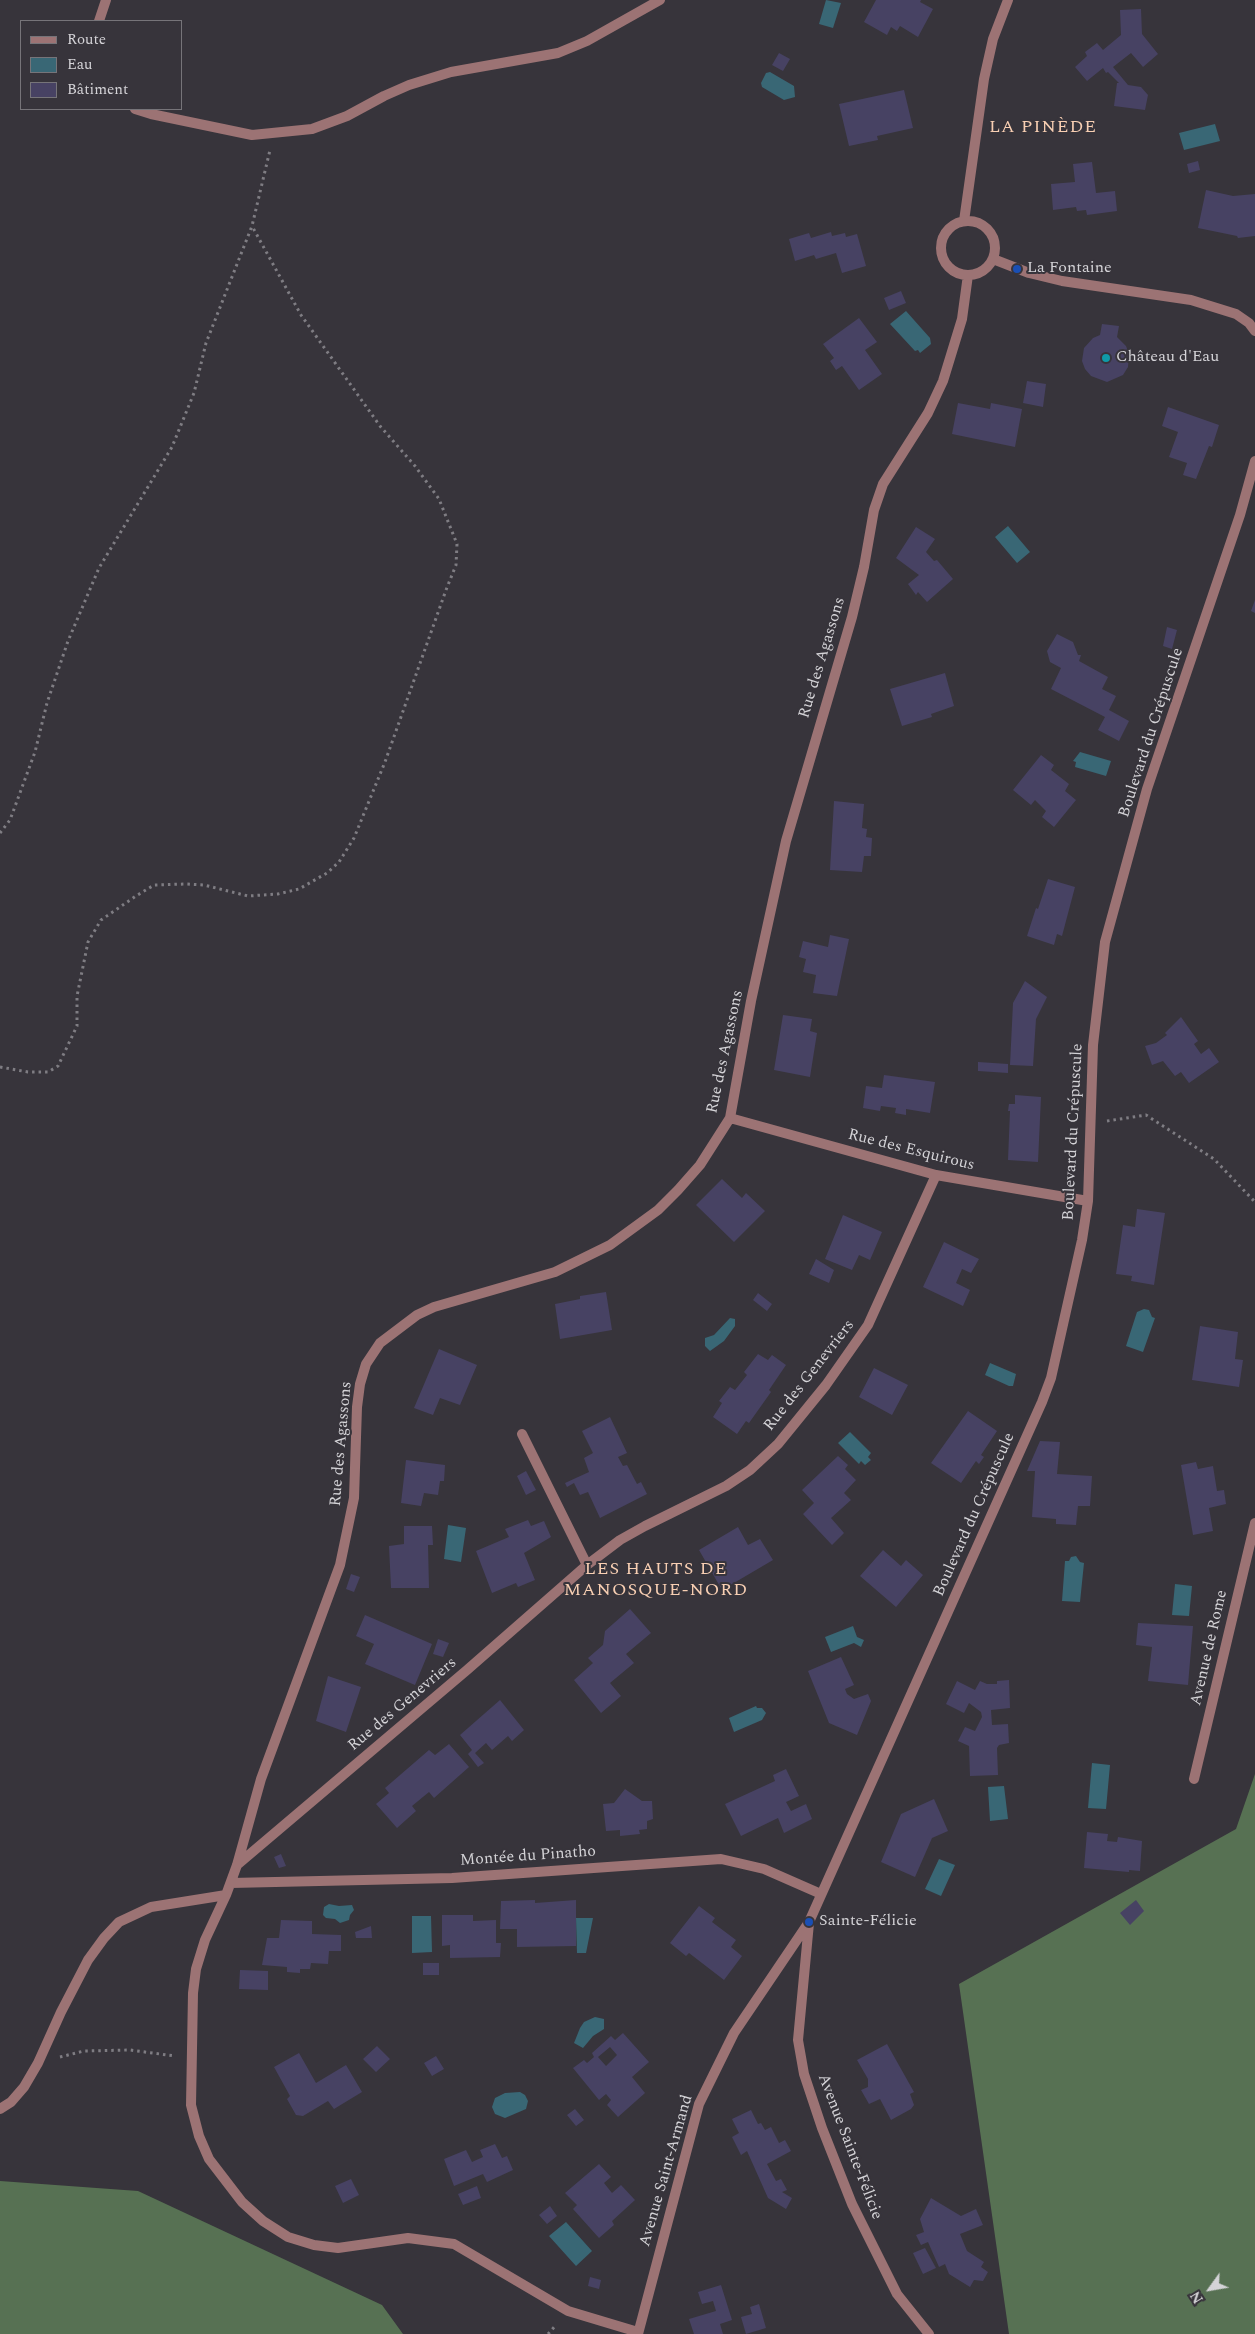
<!DOCTYPE html>
<html>
<head>
<meta charset="utf-8">
<style>
	body { margin:0 }
	#map { position:relative; width:1255px; height:2334px; overflow:hidden; background:#37343b; font-family:Spectral,serif }
	canvas { display:block }
	.legend { position:absolute; left:20px; top:20px; width:162px; height:90px; box-sizing:border-box; background:#37343b; border:1px solid #767479; margin:0; padding:6px 9px; list-style:none; font-size:15px; color:#d4d3d7 }
	.legend li { display:flex; align-items:center; gap:10px; height:25px }
	.legend b { width:25px; border:1px solid #767479 }
	.north { position:absolute; left:1185px; top:2264px; width:50px; height:50px; -webkit-text-stroke:4px #37343b; paint-order:stroke; rotate:238deg; font-size:14px; font-weight:700; line-height:20px; text-align:center; color:#d4d3d7 }
	.north::after { content:''; display:block; margin:auto; width:18px; height:22px; background:#d4d3d7; clip-path:polygon(50% 0,100% 100%,50% 72%,0 100%) }
</style>
</head>
<body>
<div id="map">
<canvas width="1255" height="2334"></canvas>
<ul class="legend">
<li><b style="height:6px;background:#9c7374"></b>Route</li>
<li><b style="height:14px;background:#396775"></b>Eau</li>
<li><b style="height:14px;background:#474263"></b>Bâtiment</li>
</ul>
<div class="north">N</div>
</div>
<script>
const context = document.querySelector('canvas').getContext('2d');
context.lineJoin = 'round';
function fill(path, color) {
  context.fillStyle = color;
  context.fill(path, 'evenodd');
}
function shape(rows) {
  const path = new Path2D();
  for (const r of rows) {
    if (r.length === 3) {
      path.moveTo(r[0] + r[2], r[1]);
      path.arc(r[0], r[1], r[2], 0, 2 * Math.PI);
      continue;
    }
    path.moveTo(r[0], r[1]);
    for (let i = 2; i < r.length; i += 2) path.lineTo(r[i], r[i + 1]);
  }
  return path;
}
function trace(path, color, width, dash) {
  context.strokeStyle = color;
  context.lineWidth = width;
  context.lineCap = dash ? 'butt' : 'round';
  context.setLineDash(dash || []);
  context.stroke(path);
}
function write(font, color, halo, rows, align = 'center') {
  context.font = font + ' Spectral,serif';
  context.lineWidth = 4;
  context.setLineDash([]);
  context.textBaseline = 'middle';
  context.strokeStyle = halo;
  context.fillStyle = color;
  for (const [text, x, y, turn = 0] of rows) {
    context.save();
    context.translate(x, y);
    context.rotate((+turn || 0) * Math.PI / 180);
    context.textAlign = isNaN(turn) ? turn : align;
    if (halo) context.strokeText(text, 0, 0);
    context.fillText(text, 0, 0);
    context.restore();
  }
}
fill(shape([
	[1255,1774,1255,2334,1009,2334,959,1984,1236,1829],
	[0,2181,138,2191,382,2305,403,2334,0,2334]
]), '#577153');
fill(shape([
	[826,0,841,3,833,28,819,24],
	[770,72,794,86,795,97,784,100,762,87,761,83,766,73],
	[1215,124,1220,141,1184,150,1179,133],
	[906,311,930,338,931,344,920,353,918,350,915,351,890,324],
	[1008,526,1030,552,1017,563,995,537],
	[1080,752,1111,761,1106,776,1075,767,1076,762,1073,761],
	[1144,1309,1149,1310,1152,1317,1155,1318,1143,1352,1126,1346,1137,1312],
	[730,1318,735,1319,735,1326,724,1341,710,1351,705,1346,705,1338,714,1335],
	[990,1363,1016,1374,1013,1386,1009,1386,985,1375],
	[850,1432,871,1453,868,1457,871,1460,865,1465,861,1461,859,1464,838,1443],
	[448,1525,466,1528,461,1562,444,1559],
	[1076,1556,1080,1562,1084,1563,1080,1602,1062,1601,1065,1561,1069,1561,1071,1557],
	[1175,1584,1192,1586,1189,1616,1172,1615],
	[853,1626,857,1637,864,1640,861,1647,854,1643,831,1652,825,1637],
	[756,1706,757,1708,762,1708,766,1713,762,1720,734,1732,729,1718],
	[1092,1763,1110,1765,1106,1809,1088,1808],
	[1004,1786,1008,1819,990,1821,988,1787],
	[939,1859,955,1865,941,1896,925,1889],
	[329,1904,339,1906,352,1905,354,1910,350,1915,349,1920,340,1923,335,1919,326,1918,323,1915,324,1907],
	[412,1916,431,1916,432,1952,412,1953],
	[576,1918,593,1918,586,1953,577,1953],
	[595,2017,604,2019,604,2029,593,2036,583,2048,574,2043,580,2028,584,2022],
	[520,2092,525,2095,528,2101,526,2109,505,2118,495,2114,492,2107,495,2098,505,2093],
	[566,2222,592,2251,576,2266,549,2236]
]), '#396775');
fill(shape([
	[876,0,921,0,920,2,933,9,918,37,900,26,897,31,891,27,887,35,864,22],
	[1141,9,1142,34,1158,54,1143,67,1131,53,1113,67,1128,85,1141,87,1148,95,1145,110,1114,106,1117,83,1119,83,1108,72,1106,73,1103,68,1087,81,1075,67,1087,56,1085,52,1097,43,1103,50,1121,35,1120,10],
	[779,53,790,59,783,71,772,65],
	[904,90,913,128,877,136,878,140,849,146,839,104],
	[1198,161,1200,170,1189,173,1187,164],
	[1092,162,1096,193,1115,191,1117,211,1087,215,1086,210,1077,211,1076,207,1053,210,1051,184,1075,182,1073,164],
	[1206,190,1233,196,1255,194,1255,236,1238,238,1237,236,1198,228],
	[831,232,832,236,845,233,846,237,857,234,866,266,842,273,836,253,816,259,814,255,795,261,789,239,809,233,811,238],
	[901,291,906,303,889,310,884,298],
	[859,318,877,342,865,350,882,374,859,390,842,366,836,370,830,361,834,358,823,344],
	[1102,324,1119,326,1117,337,1126,346,1129,354,1128,367,1123,375,1107,382,1091,376,1085,369,1082,361,1084,348,1093,338,1100,335],
	[1027,381,1046,384,1043,407,1023,403],
	[958,403,990,409,991,403,1022,409,1015,447,952,434],
	[1168,407,1219,425,1212,447,1209,446,1196,479,1183,475,1187,463,1169,457,1178,432,1162,426],
	[916,527,935,539,926,552,934,561,937,560,953,579,927,602,918,592,916,595,908,584,919,575,896,558],
	[1255,600,1255,613,1251,611],
	[1167,627,1177,630,1172,649,1163,646],
	[1057,634,1073,642,1078,655,1081,655,1079,661,1108,677,1102,689,1116,696,1109,710,1129,721,1119,741,1098,730,1105,717,1051,689,1061,668,1050,662,1047,651],
	[945,673,954,706,931,714,932,717,902,726,890,689],
	[1041,755,1054,765,1051,770,1069,784,1065,791,1076,800,1054,827,1042,817,1046,811,1035,800,1031,805,1013,790],
	[834,801,864,804,862,828,867,829,866,837,872,838,871,856,864,856,862,872,830,870],
	[1048,879,1075,887,1062,936,1057,934,1054,945,1027,936,1036,908,1038,909],
	[830,935,849,939,837,996,813,993,816,975,803,972,806,959,799,957,803,941,828,947],
	[1025,981,1047,997,1036,1019,1033,1066,1010,1065,1013,1003],
	[783,1015,812,1019,810,1031,817,1033,810,1077,774,1070],
	[1181,1017,1198,1041,1194,1044,1201,1054,1209,1048,1219,1062,1189,1083,1181,1072,1175,1076,1163,1061,1152,1065,1145,1046,1156,1043,1167,1035,1165,1033],
	[978,1062,1008,1064,1008,1073,978,1071],
	[884,1075,935,1082,930,1113,906,1109,906,1115,895,1113,896,1108,881,1106,880,1111,863,1108,866,1086,882,1088],
	[1015,1095,1041,1097,1038,1162,1008,1160,1010,1111,1008,1111,1009,1104,1015,1104],
	[722,1179,742,1198,746,1193,765,1211,734,1242,696,1205],
	[1137,1209,1165,1213,1154,1285,1131,1281,1132,1276,1116,1274,1123,1225,1135,1227],
	[843,1215,882,1232,870,1260,859,1255,852,1270,825,1259],
	[944,1242,979,1259,971,1273,962,1269,956,1283,970,1290,963,1306,923,1287],
	[816,1259,834,1270,829,1283,809,1274],
	[606,1292,612,1330,560,1339,555,1304,580,1299,580,1296],
	[758,1293,772,1304,767,1311,753,1300],
	[1200,1326,1238,1332,1235,1359,1243,1360,1239,1387,1192,1380],
	[439,1349,477,1365,460,1405,440,1398,433,1415,414,1408],
	[758,1354,768,1360,772,1355,786,1365,769,1390,771,1392,749,1423,746,1421,737,1434,713,1417,722,1403,719,1401,730,1387,735,1390,747,1375,744,1372],
	[874,1368,908,1385,892,1415,859,1397],
	[968,1411,997,1431,981,1455,984,1457,979,1464,976,1461,961,1483,931,1463],
	[610,1417,627,1453,618,1457,623,1466,627,1465,637,1484,641,1482,647,1494,600,1518,588,1492,580,1495,574,1483,567,1487,565,1483,589,1472,584,1458,593,1453,582,1431],
	[1040,1441,1060,1442,1057,1474,1092,1476,1090,1506,1078,1506,1076,1525,1056,1524,1056,1519,1032,1517,1035,1471,1027,1471],
	[838,1456,848,1465,845,1469,856,1480,844,1493,851,1500,831,1518,844,1533,832,1545,803,1514,814,1503,802,1490],
	[406,1460,445,1465,444,1481,440,1481,438,1495,424,1493,421,1506,401,1503],
	[1196,1462,1198,1469,1213,1466,1217,1491,1224,1490,1226,1504,1209,1508,1213,1531,1193,1535,1181,1465],
	[526,1471,536,1490,526,1495,517,1476],
	[528,1520,531,1526,544,1521,551,1537,524,1553,535,1580,518,1587,516,1583,492,1593,476,1551,509,1537,505,1529],
	[404,1526,432,1526,433,1545,428,1545,429,1588,391,1588,389,1546,404,1544],
	[738,1527,748,1545,760,1539,773,1560,722,1590,699,1550],
	[883,1550,901,1566,906,1560,923,1575,896,1607,860,1576],
	[351,1574,360,1577,354,1592,346,1589],
	[630,1609,651,1633,626,1654,634,1663,610,1683,621,1696,601,1713,574,1680,593,1663,588,1658,603,1645,605,1631],
	[365,1615,432,1644,415,1685,365,1664,374,1644,356,1636],
	[1138,1623,1193,1626,1188,1685,1148,1681,1152,1647,1136,1645],
	[438,1639,449,1643,443,1657,433,1654],
	[841,1657,854,1685,845,1689,847,1694,854,1699,868,1694,871,1701,857,1735,829,1723,808,1671],
	[328,1676,361,1687,346,1732,316,1721],
	[1009,1680,1010,1708,991,1710,992,1725,1008,1724,1009,1743,999,1745,997,1748,998,1775,970,1776,969,1746,958,1741,965,1727,975,1731,982,1717,981,1712,969,1703,964,1713,946,1704,957,1681,975,1690,980,1681,987,1684,997,1684,997,1681],
	[500,1700,524,1730,512,1741,508,1736,492,1750,486,1743,475,1753,484,1763,478,1767,468,1754,472,1750,460,1735],
	[449,1744,469,1767,434,1798,429,1792,412,1806,416,1811,397,1828,376,1804,389,1793,385,1788,429,1750,435,1755],
	[786,1769,799,1796,786,1802,791,1811,806,1804,812,1819,784,1833,778,1818,741,1836,725,1804,775,1781,773,1775],
	[625,1789,642,1801,652,1801,653,1819,647,1821,647,1829,639,1830,640,1834,620,1836,620,1830,606,1831,603,1804,614,1803],
	[934,1799,948,1831,932,1838,915,1877,881,1862,901,1814],
	[1087,1832,1108,1834,1107,1841,1117,1842,1118,1837,1142,1841,1140,1871,1129,1870,1129,1872,1084,1868],
	[281,1854,286,1866,279,1868,274,1857],
	[535,1900,535,1903,576,1900,576,1946,517,1947,517,1929,500,1929,501,1901],
	[1136,1900,1144,1911,1130,1925,1120,1913],
	[699,1906,715,1918,712,1922,736,1940,731,1947,742,1956,724,1980,689,1953,686,1956,670,1943],
	[442,1915,473,1915,473,1921,496,1920,496,1943,501,1943,500,1957,450,1958,450,1945,442,1946],
	[281,1920,312,1921,312,1934,341,1935,341,1951,329,1951,328,1964,311,1963,310,1969,300,1969,300,1973,287,1972,287,1967,262,1965,267,1938,279,1938],
	[371,1926,372,1938,356,1938,355,1932],
	[423,1963,439,1963,439,1975,423,1975],
	[240,1970,268,1971,268,1990,239,1989],
	[623,2033,649,2062,632,2077,645,2093,618,2117,607,2105,611,2100,606,2094,599,2100,573,2068,584,2060,587,2063,594,2057,592,2053,611,2036,615,2040],
	[610,2047,617,2055,606,2066,598,2057],
	[887,2044,914,2092,910,2094,914,2105,911,2109,891,2120,880,2099,869,2104,861,2090,868,2087,868,2079,857,2060],
	[377,2046,390,2059,376,2072,363,2059],
	[299,2053,316,2083,346,2065,362,2092,334,2109,328,2101,303,2116,296,2115,287,2099,290,2096,274,2067],
	[436,2056,444,2069,432,2076,424,2063],
	[575,2109,584,2120,576,2126,567,2115],
	[751,2110,758,2124,761,2123,765,2130,771,2127,779,2143,785,2140,791,2151,767,2164,776,2181,781,2179,787,2190,782,2192,792,2198,786,2209,768,2198,747,2151,741,2155,732,2137,739,2133,732,2119],
	[495,2144,502,2158,507,2156,513,2170,487,2182,483,2174,454,2186,444,2159,466,2150,472,2162,483,2157,480,2150],
	[599,2164,611,2177,604,2183,612,2193,621,2185,635,2200,612,2221,614,2225,599,2238,573,2209,577,2205,565,2193],
	[351,2179,359,2195,343,2203,335,2186],
	[477,2186,481,2198,463,2205,458,2194],
	[931,2198,961,2216,976,2209,983,2225,960,2234,967,2251,984,2262,981,2267,988,2272,983,2281,974,2280,970,2287,949,2274,945,2264,939,2267,928,2242,921,2245,916,2235,924,2232,920,2219],
	[550,2206,557,2216,547,2224,539,2215],
	[925,2248,936,2268,923,2274,913,2253],
	[590,2277,601,2280,599,2289,588,2286],
	[721,2285,732,2320,720,2324,723,2334,694,2334,689,2319,716,2311,713,2301,702,2304,698,2292],
	[759,2304,766,2328,746,2334,741,2317,752,2314,750,2307]
]), '#474263');
trace(shape([
	[0,833,10,820,35,752,47,703,68,641,99,568,172,447,194,393,206,343,252,226,270,150],
	[0,1067,28,1072,48,1072,58,1066,77,1026,77,996,88,942,101,920,136,896,154,885,186,884,204,885,248,896,278,894,299,889,327,873,339,862,354,838,385,762,446,590,456,565,457,544,439,499,415,466,380,426,301,315,252,226],
	[1107,1121,1146,1115,1214,1159,1255,1202],
	[60,2057,84,2051,130,2050,175,2056],
	[548,2334,556,2325]
]), '#7f7d83', 3, [2.5, 4]);
trace(shape([
	[99,21,106,0],
	[135,109,151,114,252,135,312,129,347,116,384,96,409,85,451,72,558,53,587,41,660,0]
]), '#9c7374', 10);
trace(shape([
	[964,221,984,79,993,39,1008,0],
	[968,248,27],
	[993,259,1029,273,1062,281,1191,300,1236,314,1249,323,1255,331],
	[730,1118,936,1175,1088,1201],
	[522,1434,587,1565],
	[1194,1779,1255,1523],
	[237,1865,467,1670,587,1565,620,1540,645,1526,726,1486,750,1470,778,1444,826,1385,868,1325,936,1175],
	[231,1883,452,1878,721,1859,764,1869,821,1894],
	[226,1895,205,1940,196,1969,193,1993,191,2105,199,2136,209,2159,242,2202,263,2221,288,2237,314,2245,338,2248,408,2238,454,2244,568,2311,638,2332],
	[809,1923,798,2040,804,2074,822,2128,852,2204,897,2294,929,2334],
	[0,2109,11,2102,24,2087,38,2063,61,2012,88,1960,104,1938,119,1922,151,1907,226,1895,237,1865,261,1779,340,1565,354,1498,357,1407,360,1384,366,1364,380,1343,417,1315,434,1307,555,1272,610,1245,658,1210,678,1190,700,1165,730,1118,751,1001,786,841,852,617,864,567,874,510,883,484,928,413,943,381,962,319,968,275],
	[638,2334,699,2104,734,2033,809,1922,1042,1402,1051,1378,1082,1240,1088,1201,1093,1045,1105,942,1147,789,1240,515,1255,461]
]), '#9c7374', 10);
for (const [x, y, r, color] of [
	[1017,269,5,"#1a4fb4"],
	[1106,358,5,"#0f9aa8"],
	[809,1922,5,"#1a4fb4"]
]) {
  const dot = new Path2D();
  dot.arc(x, y, r, 0, 2 * Math.PI);
  context.fillStyle = color;
  context.fill(dot);
  trace(dot, '#37343b', 2);
}
write('16px', '#d4d3d7', '#37343b', [
	["La Fontaine",1027,269],
	["Château d'Eau",1116,358],
	["Sainte-Félicie",819,1922]
], 'left');
write('16px', '#d4d3d7', '#37343b', [
	["Rue des Agassons",823,658,-73],
	["Boulevard du Crépuscule",1152,733,-72],
	["Rue des Agassons",726,1052,-78],
	["Boulevard du Crépuscule",1074,1132,-87],
	["Rue des Esquirous",911,1151,14],
	["Rue des Genevriers",810,1376,-52],
	["Rue des Agassons",342,1444,-85],
	["Boulevard du Crépuscule",975,1515,-66],
	["Avenue de Rome",1210,1648,-77],
	["Rue des Genevriers",403,1705,-40],
	["Montée du Pinatho",528,1857,-4],
	["Avenue Sainte-Félicie",849,2147,69],
	["Avenue Saint-Armand",667,2171,-74]
]);
context.letterSpacing = '1px';
write('18px', '#f8cfb3', '#37343b', [
	["LA PINÈDE",1043,128],
	["LES HAUTS DE",656,1570],
	["MANOSQUE-NORD",656,1591]
]);
context.letterSpacing = '0px';
</script>
</body>
</html>
